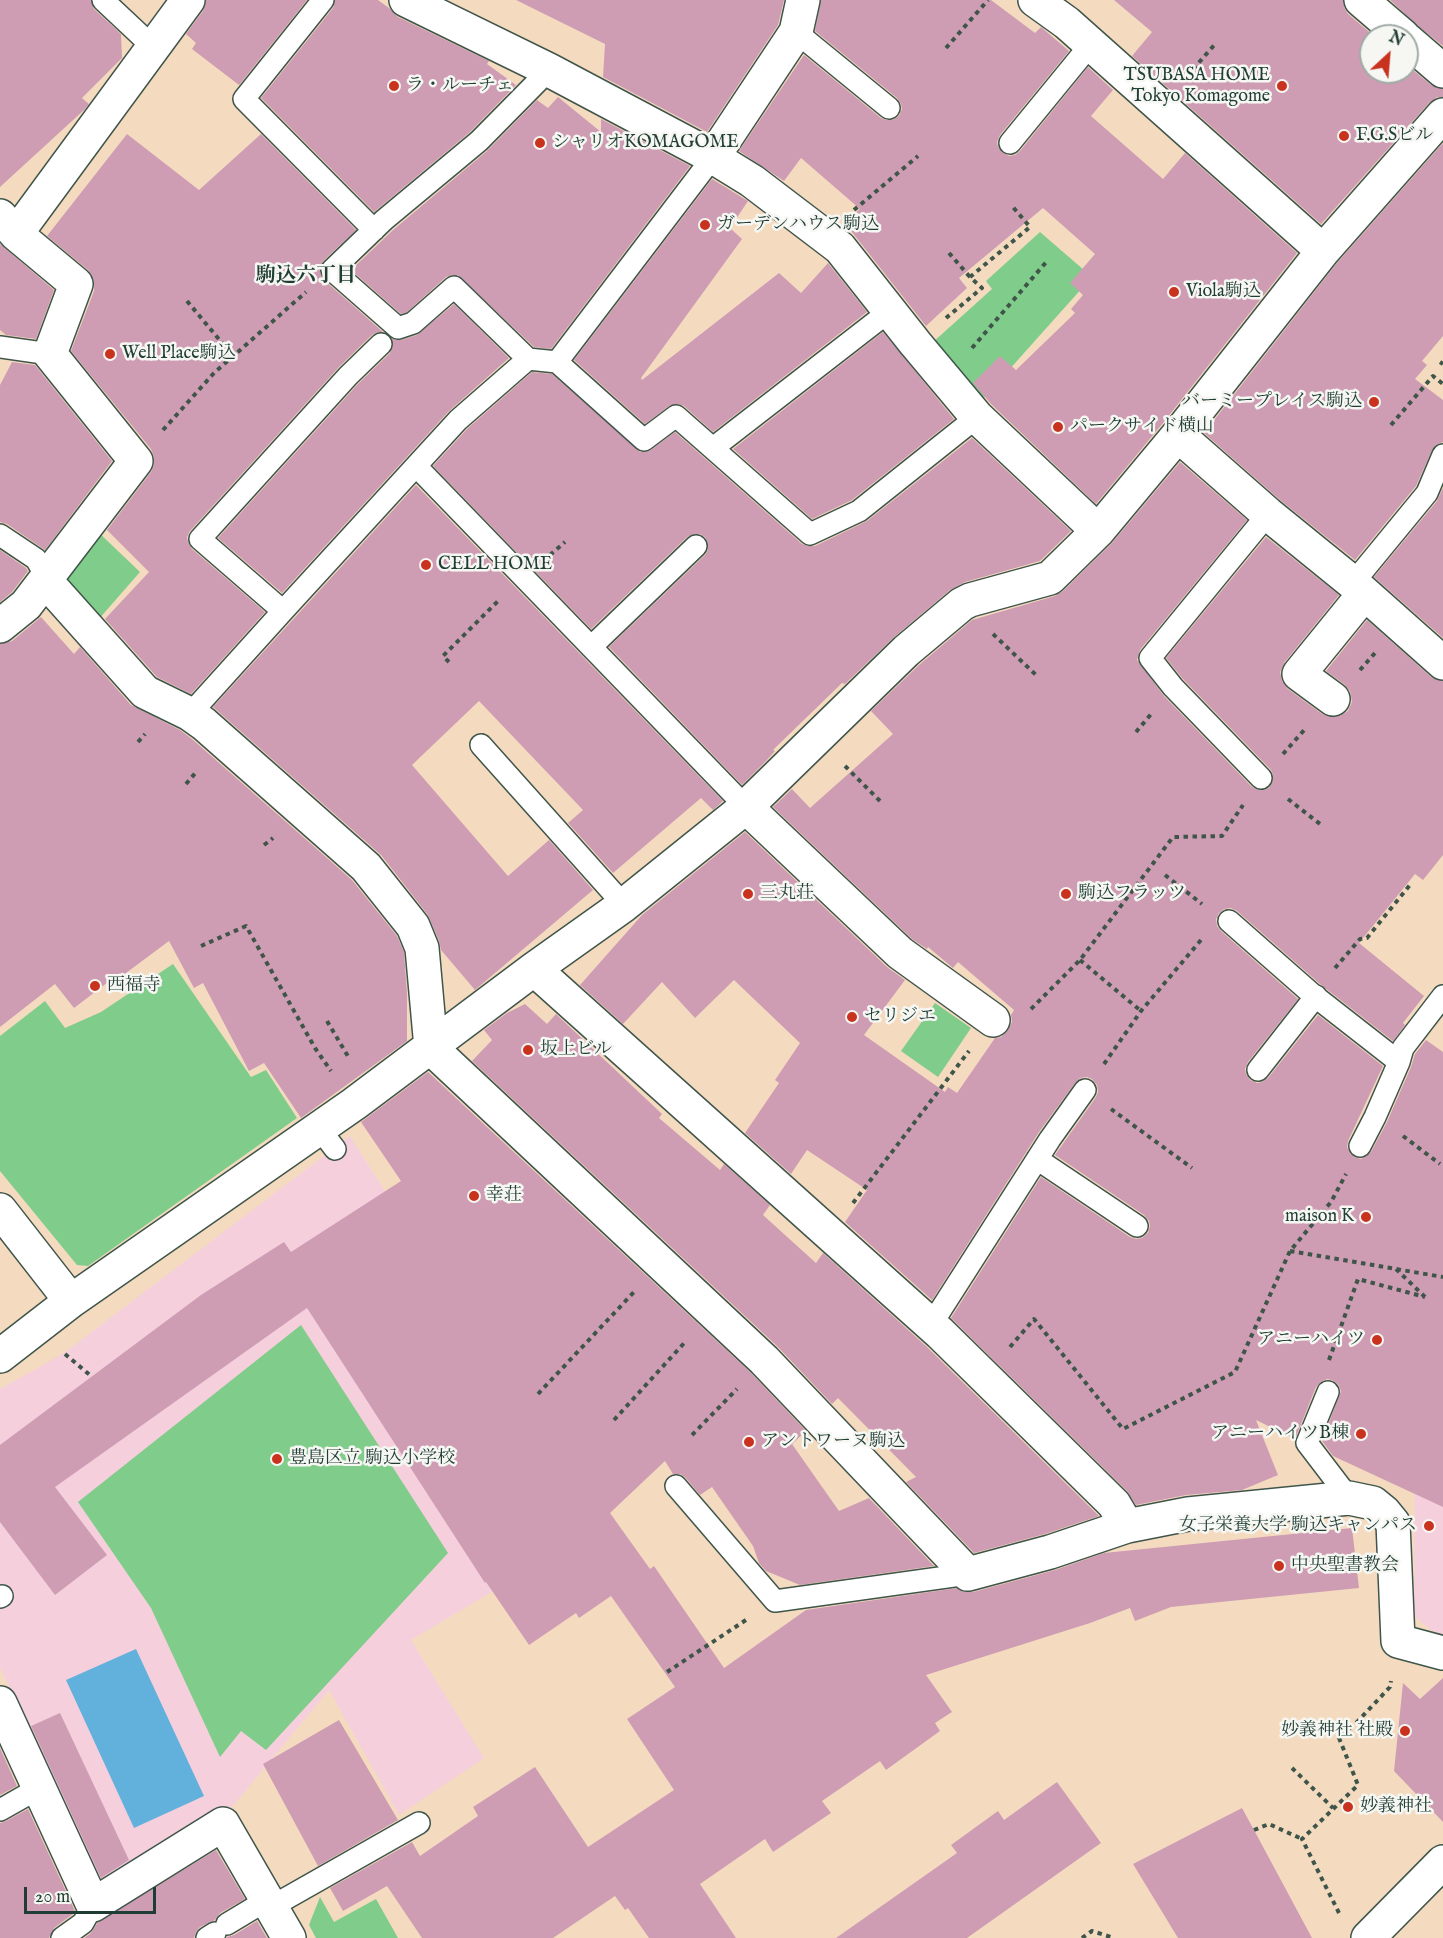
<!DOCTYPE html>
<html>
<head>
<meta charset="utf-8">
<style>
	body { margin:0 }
	#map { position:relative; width:1443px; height:1938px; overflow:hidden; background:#f4dbc0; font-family:"IM FELL English",serif }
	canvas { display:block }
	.north { position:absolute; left:1359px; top:24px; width:60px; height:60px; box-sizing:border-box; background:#f6f6f2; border:2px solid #a0aca6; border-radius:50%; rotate:26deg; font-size:16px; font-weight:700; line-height:24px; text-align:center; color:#1f3d34 }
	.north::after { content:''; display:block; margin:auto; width:21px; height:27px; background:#c8321e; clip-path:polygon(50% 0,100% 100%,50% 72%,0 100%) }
	.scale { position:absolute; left:24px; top:1887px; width:132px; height:27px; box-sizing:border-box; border:3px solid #1f3d34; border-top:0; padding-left:8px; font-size:18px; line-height:21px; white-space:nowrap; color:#1f3d34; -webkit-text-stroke:4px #f6f6f2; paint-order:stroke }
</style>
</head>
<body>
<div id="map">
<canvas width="1443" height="1938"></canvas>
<div class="north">N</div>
<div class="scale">20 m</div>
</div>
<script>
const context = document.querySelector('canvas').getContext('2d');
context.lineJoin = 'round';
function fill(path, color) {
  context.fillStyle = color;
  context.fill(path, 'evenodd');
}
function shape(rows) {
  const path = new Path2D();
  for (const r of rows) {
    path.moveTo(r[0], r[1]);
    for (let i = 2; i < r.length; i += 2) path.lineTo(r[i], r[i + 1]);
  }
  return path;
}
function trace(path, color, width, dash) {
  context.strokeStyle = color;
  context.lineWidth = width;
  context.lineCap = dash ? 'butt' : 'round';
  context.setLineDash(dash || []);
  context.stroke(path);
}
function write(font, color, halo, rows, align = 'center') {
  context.font = font + ' "IM FELL English","Noto Serif JP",serif';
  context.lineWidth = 5;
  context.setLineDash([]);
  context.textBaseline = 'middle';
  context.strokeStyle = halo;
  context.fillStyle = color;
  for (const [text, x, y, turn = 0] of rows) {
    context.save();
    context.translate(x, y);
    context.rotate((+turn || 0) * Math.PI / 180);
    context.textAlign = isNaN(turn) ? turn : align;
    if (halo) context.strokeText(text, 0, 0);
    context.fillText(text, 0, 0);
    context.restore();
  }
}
fill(shape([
	[350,1136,599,1528,411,1640,484,1758,399,1815,329,1690,232,1807,109,1880,96,1875,0,1668,0,1389,64,1353],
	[1443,1294,1443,1634,1433,1632,1414,1616,1415,1436]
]), '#f5cfdc');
fill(shape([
	[1040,232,1092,277,982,400,932,343,992,289,986,281],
	[96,530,140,572,98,620,66,584,64,569],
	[173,964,251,1077,266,1070,297,1118,88,1266,77,1265,0,1171,0,1036,45,1001,65,1028,101,1012],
	[935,1003,971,1028,938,1077,901,1051],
	[301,1325,448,1553,266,1750,241,1731,220,1757,151,1608,78,1502],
	[320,1897,334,1922,376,1899,398,1938,316,1938,309,1925]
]), '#7fcc8b');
fill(shape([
	[136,1649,204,1796,134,1828,66,1680]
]), '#62b1dc');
fill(shape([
	[0,0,91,0,94,9,121,34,122,58,82,98,89,104,84,110,0,187],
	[206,0,307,0,239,85,192,49,196,43,186,34,203,11],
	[335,0,378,0,389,8,398,17,489,61,487,64,516,85,470,132,374,212,261,98,333,8],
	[516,0,784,0,778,25,707,132,603,77,605,44],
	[821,0,991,0,1035,33,1041,27,1069,51,1000,135,997,142,998,147,1002,152,1009,156,1015,155,1020,151,1088,67,1113,90,1091,116,1163,179,1185,153,1297,253,1163,423,1096,504,991,404,973,383,1000,356,1016,370,1075,313,1071,309,1083,295,1070,283,1095,254,1043,208,959,278,967,288,926,326,844,222,860,209,801,158,784,181,739,151,804,55,881,118,886,120,893,120,899,116,902,109,901,104,897,98,815,31],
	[1114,0,1343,0,1344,7,1348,14,1374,36,1371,36,1371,72,1407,72,1407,65,1431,85,1443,89,1443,97,1437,97,1429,103,1321,224,1132,56,1152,32],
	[1390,0,1443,0,1443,46,1417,25],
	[558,97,601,132,601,119,690,166,551,349,534,347,458,275,452,275,446,277,407,312,401,314,351,270,393,230,487,151,537,100,548,108],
	[127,134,199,190,261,134,356,230,323,261,320,266,320,273,324,280,383,332,377,332,372,335,339,367,190,531,187,537,188,542,192,549,265,612,191,694,157,677,105,619,149,572,107,530,151,472,154,465,154,457,151,449,71,351,94,291,94,280,88,270,47,236],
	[1443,143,1443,336,1422,361,1427,365,1415,379,1443,400,1443,442,1436,445,1432,450,1416,486,1355,560,1280,500,1204,433,1337,263],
	[712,179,748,201,730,228,742,239,641,378,642,380,779,273,801,293,828,263,867,312,713,432,684,406,679,404,669,406,645,424,574,360],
	[0,244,54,290,36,339,6,335,0,330],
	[454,304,509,358,449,411,282,593,218,538,357,385,390,353,393,347,392,339,401,340,417,335],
	[883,332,954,419,852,500,812,519,733,449],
	[12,362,35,365,112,461,45,550,7,524,0,522,0,385],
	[532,372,552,374,640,452,651,450,675,432,802,544,808,546,815,546,867,521,972,438,1071,531,1040,561,965,582,950,590,893,638,845,684,842,683,773,750,775,751,766,761,742,785,609,647,705,555,708,550,708,544,705,537,700,534,694,534,687,537,591,629,433,466,467,429],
	[1180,462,1247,520,1140,650,1137,660,1164,696,1252,787,1258,790,1264,790,1269,788,1273,781,1273,775,1271,770,1183,679,1166,658,1266,537,1339,595,1284,663,1280,672,1282,681,1288,689,1322,714,1330,717,1340,716,1348,711,1352,702,1350,691,1344,684,1326,671,1367,620,1431,677,1443,681,1443,855,1423,880,1415,874,1359,943,1424,996,1403,1023,1405,1025,1393,1041,1320,984,1237,911,1231,908,1224,909,1219,913,1216,919,1217,926,1221,931,1298,999,1248,1062,1245,1069,1246,1074,1250,1080,1257,1083,1262,1082,1268,1078,1318,1015,1383,1066,1348,1141,1347,1147,1350,1153,1354,1157,1361,1159,1367,1156,1371,1152,1387,1122,1411,1067,1415,1054,1426,1040,1443,1052,1443,1507,1333,1456,1322,1441,1341,1391,1338,1384,1332,1380,1327,1379,1321,1382,1316,1387,1295,1439,1256,1420,1278,1475,1242,1490,1186,1495,1136,1505,1127,1491,951,1318,1041,1177,1130,1237,1136,1239,1142,1238,1148,1233,1150,1226,1149,1221,1144,1215,1055,1155,1096,1097,1098,1092,1097,1085,1092,1079,1087,1077,1080,1078,1075,1083,1039,1132,932,1300,845,1222,867,1190,807,1150,791,1174,745,1133,779,1083,775,1080,800,1043,734,980,695,1018,662,982,623,1024,580,985,642,915,745,832,887,967,905,980,864,1035,945,1092,948,1087,957,1093,995,1038,1001,1037,1008,1030,1012,1022,1011,1015,1014,1010,958,962,953,968,928,947,927,949,912,939,773,807,792,789,810,808,893,734,871,711,919,665,972,620,1055,596,1063,591,1112,543],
	[416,485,723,801,713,810,701,798,613,873,568,823,583,810,479,701,412,765,508,876,549,840,593,890,475,990,441,950,439,941,428,915,381,855,213,707],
	[1443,488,1443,638,1374,577,1437,501],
	[0,550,26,568,28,571,12,592,0,602],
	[41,617,74,654,80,647,131,705,180,730,192,739,352,880,397,936,404,952,407,993,407,1041,301,1118,264,1063,249,1071,203,983,194,988,169,941,122,976,120,973,74,1008,55,984,0,1027,0,644,12,641],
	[525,1004,547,1024,556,1014,662,1114,659,1118,720,1170,724,1164,770,1205,763,1215,816,1263,823,1253,927,1347,1099,1516,1045,1534,974,1553,906,1482,916,1477,838,1398,832,1404,777,1346,472,1061,492,1040,484,1030,507,1013],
	[428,1072,751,1373,806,1431,792,1444,839,1511,869,1498,934,1566,800,1585,766,1571,759,1563,753,1546,712,1487,700,1495,685,1477,680,1474,673,1474,665,1461,610,1513,650,1569,654,1566,724,1668,806,1610,957,1588,964,1592,973,1592,1055,1570,1104,1553,1352,1528,1359,1588,1171,1607,1135,1621,1130,1608,1090,1623,926,1675,952,1712,935,1723,940,1731,886,1770,880,1761,822,1801,831,1813,773,1852,765,1839,700,1884,736,1938,649,1938,628,1908,625,1910,615,1896,553,1938,422,1938,387,1886,343,1911,330,1888,412,1842,420,1856,478,1816,473,1807,535,1767,588,1847,674,1790,627,1719,675,1687,611,1596,579,1618,576,1613,529,1645,486,1582,485,1583,307,1308,55,1487,107,1555,55,1595,0,1522,0,1445,201,1295,284,1242,291,1252,401,1181,361,1122],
	[1443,1678,1443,1822,1394,1771,1403,1683,1420,1699],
	[60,1713,129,1860,101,1878,31,1726],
	[339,1720,398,1820,318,1866,263,1764],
	[0,1748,17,1786,0,1795],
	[1057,1782,1101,1843,967,1938,836,1938,957,1853,951,1845,998,1811,1004,1820],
	[1242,1808,1254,1830,1312,1938,1178,1938,1133,1864],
	[28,1809,75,1911,73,1914,54,1928,49,1938,0,1938,0,1823,6,1821],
	[216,1850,245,1899,220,1913,215,1920,200,1927,196,1932,194,1938,84,1938,91,1933,98,1922],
	[257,1921,267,1938,227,1938,227,1937,234,1935]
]), '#ce9db3');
const service = shape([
	[103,0,153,47],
	[323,0,244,99,374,230],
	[796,32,889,108],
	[549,70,479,141,384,220,332,270,398,328,413,323,454,287,528,359,557,362,644,440,676,416,810,534,859,511,977,417],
	[1010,143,1091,44],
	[0,347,50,354],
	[557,362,713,157],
	[713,448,891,310],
	[416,466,746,807],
	[0,535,36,559,47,578],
	[1353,583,1427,493,1443,455],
	[283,611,200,539,348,376,381,344],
	[591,647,696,546],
	[190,714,283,611,458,420,528,359],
	[481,745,624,905],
	[1261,778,1173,687,1150,658,1268,514],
	[1229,921,1312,994,1399,1062],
	[1258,1070,1316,996],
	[319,1128,335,1149],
	[1360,1146,1375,1117,1399,1062,1403,1048,1443,996],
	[1037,1159,1137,1226],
	[931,1325,1050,1139,1085,1090],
	[1328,1392,1307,1443,1349,1498],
	[676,1486,775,1601,968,1574],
	[0,1597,2,1596],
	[0,1810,39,1788],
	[271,1907,419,1823],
	[227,1924,267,1900],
	[62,1938,83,1923,93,1905],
	[207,1938,215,1933]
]);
const minor = shape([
	[406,0,549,70,713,157,752,181,840,248,915,343,977,417,1098,531],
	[1035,0,1067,23,1323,251],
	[1361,0,1403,36],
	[1407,40,1443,71],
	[713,157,796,32,803,0],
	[0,216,16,234,76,284,50,354,136,461,26,605,0,626],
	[16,234,188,0],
	[1178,435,1268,514,1353,583,1443,663],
	[47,578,52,588,145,692,190,714,204,724,366,867,413,926,422,948,431,1048,764,1360,968,1574,1050,1552,1127,1526,1188,1514,1349,1498,1373,1503,1384,1512,1393,1523,1398,1641,1443,1653],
	[1333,699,1299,674,1364,594],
	[746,807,900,953,993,1020],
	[534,969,940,1333,1114,1504,1127,1526],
	[0,1210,71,1301],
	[0,1356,71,1301,354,1104,534,969,624,905,746,807,906,651,962,604,970,600,1050,578,1098,531,1178,435,1323,251,1443,115],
	[0,1703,93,1905,223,1824,289,1938],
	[1368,1938,1443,1862]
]);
trace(service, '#3f5549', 24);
trace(minor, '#3f5549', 36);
trace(shape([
	[946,48,988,0],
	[1187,76,1216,43],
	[854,210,918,156],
	[949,253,970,277],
	[187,301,233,356],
	[946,318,982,288,970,277,1030,227,1012,206],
	[972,348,1048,260],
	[1440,362,1443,364],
	[1391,425,1433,376,1443,384],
	[163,430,214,373,306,292],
	[550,555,565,542],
	[993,634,1036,675],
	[449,662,443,656,499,600],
	[1360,670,1375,653],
	[1136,732,1152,713],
	[138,742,145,734],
	[1283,754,1306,728],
	[845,766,880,801],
	[186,784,197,771],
	[1288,799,1320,824],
	[264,845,273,838],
	[1165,875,1202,904],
	[201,946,246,926,315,1048,331,1071],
	[1080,960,1141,1011],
	[1335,968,1360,939,1367,938,1410,885],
	[1031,1009,1080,960,1173,837,1222,836,1243,805],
	[327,1021,349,1058],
	[1104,1064,1141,1011,1201,940],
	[1111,1109,1192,1168],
	[1403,1136,1440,1164],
	[853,1203,969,1051],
	[1290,1251,1443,1277],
	[1396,1269,1425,1297],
	[1010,1347,1034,1319,1123,1429,1235,1372,1290,1251,1331,1202,1346,1174],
	[65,1354,91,1376],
	[1329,1360,1358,1279,1425,1297],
	[538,1394,634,1292],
	[614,1420,686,1341],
	[692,1435,737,1389],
	[667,1672,746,1620],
	[1292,1768,1333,1808],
	[1254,1830,1269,1824,1302,1839],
	[1339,1913,1302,1839,1358,1785,1339,1738,1357,1722,1390,1687,1391,1681],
	[1082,1938,1092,1931,1114,1938]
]), '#3f5549', 4, [4.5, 4.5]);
trace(service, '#fff', 21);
trace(minor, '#fff', 33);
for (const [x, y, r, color] of [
	[394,86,6,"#c8321e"],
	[1282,86,6,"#c8321e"],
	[1344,136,6,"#c8321e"],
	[540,143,6,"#c8321e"],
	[705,225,6,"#c8321e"],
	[1174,292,6,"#c8321e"],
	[110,354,6,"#c8321e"],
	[1374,402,6,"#c8321e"],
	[1058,427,6,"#c8321e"],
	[426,565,6,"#c8321e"],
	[748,894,6,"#c8321e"],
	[1066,894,6,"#c8321e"],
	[95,986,6,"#c8321e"],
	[852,1017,6,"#c8321e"],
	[528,1050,6,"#c8321e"],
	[474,1196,6,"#c8321e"],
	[1366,1217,6,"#c8321e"],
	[1377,1340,6,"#c8321e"],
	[1361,1434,6,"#c8321e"],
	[749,1442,6,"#c8321e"],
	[277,1459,6,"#c8321e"],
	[1429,1526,6,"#c8321e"],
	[1279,1566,6,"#c8321e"],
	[1405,1731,6,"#c8321e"],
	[1348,1807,6,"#c8321e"]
]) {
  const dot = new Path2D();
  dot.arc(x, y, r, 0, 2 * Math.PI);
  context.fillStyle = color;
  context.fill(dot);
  trace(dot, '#f6f6f2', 2);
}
write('18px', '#1f3d34', '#f6f6f2', [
	["TSUBASA HOME",1270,76,"right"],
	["Tokyo Komagome",1270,97,"right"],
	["ラ・ルーチェ",406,86],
	["F.G.Sビル",1356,136],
	["シャリオKOMAGOME",552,143],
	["ガーデンハウス駒込",717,225],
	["Viola駒込",1186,292],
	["Well Place駒込",122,354],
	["バーミープレイス駒込",1362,402,"right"],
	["パークサイド横山",1070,427],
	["CELL HOME",438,565],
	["三丸荘",760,894],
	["駒込フラッツ",1078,894],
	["西福寺",107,986],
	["セリジエ",864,1017],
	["坂上ビル",540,1050],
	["幸荘",486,1196],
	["maison K",1354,1217,"right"],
	["アニーハイツ",1365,1340,"right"],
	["アニーハイツB棟",1349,1434,"right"],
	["アントワーヌ駒込",761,1442],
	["豊島区立 駒込小学校",289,1459],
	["女子栄養大学 駒込キャンパス",1417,1526,"right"],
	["中央聖書教会",1291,1566],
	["妙義神社 社殿",1393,1731,"right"],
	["妙義神社",1360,1807]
], 'left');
write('bold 20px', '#1f3d34', '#f6f6f2', [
	["駒込六丁目",306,277]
]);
</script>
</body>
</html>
